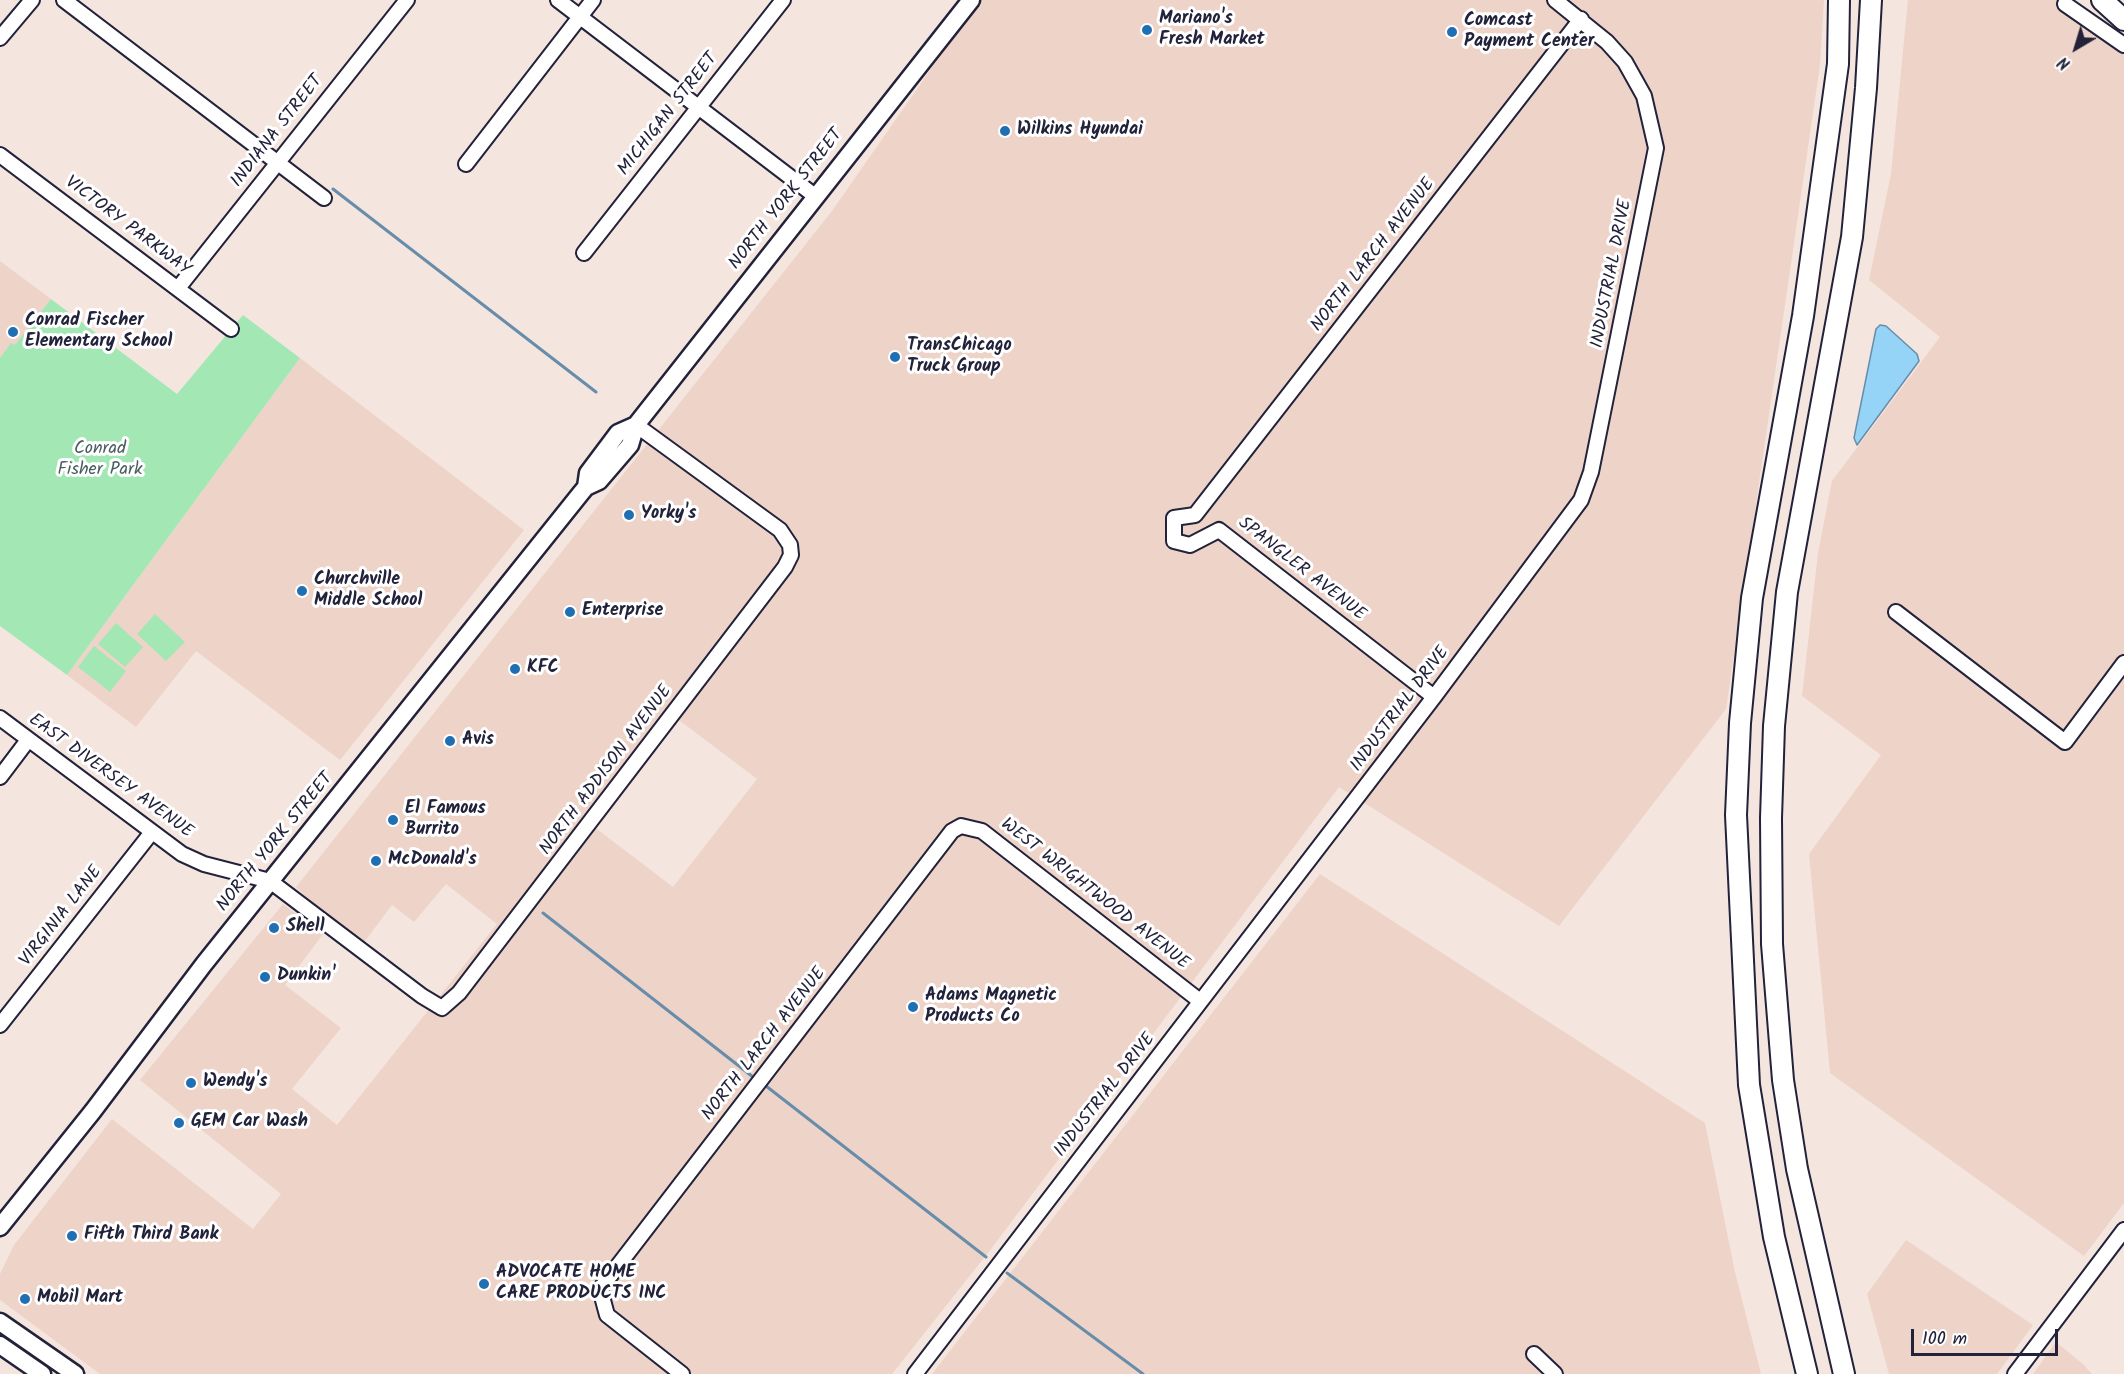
<!DOCTYPE html>
<html>
<head>
<meta charset="utf-8">
<style>
	body { margin:0 }
	#map { position:relative; width:2124px; height:1374px; overflow:hidden; background:#f5e5df; font-family:Kalam,sans-serif }
	canvas { display:block }
	.north { position:absolute; left:2046px; top:18px; width:60px; height:60px; -webkit-text-stroke:4px #fff; paint-order:stroke; rotate:218deg; font-size:16px; font-weight:700; line-height:24px; text-align:center; color:#22223b }
	.north::after { content:''; display:block; margin:auto; width:21px; height:27px; background:#22223b; clip-path:polygon(50% 0,100% 100%,50% 72%,0 100%) }
	.scale { position:absolute; left:1911px; top:1329px; width:147px; height:27px; box-sizing:border-box; border:3px solid #22223b; border-top:0; padding-left:8px; font-size:18px; line-height:21px; white-space:nowrap; color:#22223b; -webkit-text-stroke:4px #fff; paint-order:stroke }
</style>
</head>
<body>
<div id="map">
<canvas width="2124" height="1374"></canvas>
<div class="north">N</div>
<div class="scale">100 m</div>
</div>
<script>
const context = document.querySelector('canvas').getContext('2d');
context.lineJoin = 'round';
function fill(path, color) {
  context.fillStyle = color;
  context.fill(path, 'evenodd');
}
function shape(rows) {
  const path = new Path2D();
  for (const r of rows) {
    path.moveTo(r[0], r[1]);
    for (let i = 2; i < r.length; i += 2) path.lineTo(r[i], r[i + 1]);
  }
  return path;
}
function trace(path, color, width, dash) {
  context.strokeStyle = color;
  context.lineWidth = width;
  context.lineCap = dash ? 'butt' : 'round';
  context.setLineDash(dash || []);
  context.stroke(path);
}
function write(font, color, halo, rows, align = 'center') {
  context.font = font + ' Kalam,sans-serif';
  context.lineWidth = 6;
  context.setLineDash([]);
  context.textBaseline = 'middle';
  context.strokeStyle = halo;
  context.fillStyle = color;
  for (const [text, x, y, turn = 0] of rows) {
    context.save();
    context.translate(x, y);
    context.rotate((+turn || 0) * Math.PI / 180);
    context.textAlign = isNaN(turn) ? turn : align;
    if (halo) context.strokeText(text, 0, 0);
    context.fillText(text, 0, 0);
    context.restore();
  }
}
fill(shape([
	[979,0,1824,0,1820,65,1726,709,1559,926,1339,787,991,1249,892,1374,100,1374,0,1300,0,1274,14,1245,112,1119,253,1229,281,1194,140,1080,283,904,323,934,285,985,341,1028,292,1089,337,1125,497,924,446,884,414,922,392,905,359,949,296,887,832,211],
	[675,717,757,779,673,887,593,826],
	[1908,0,2075,0,2110,24,2124,40,2124,1203,2084,1256,1830,1073,1809,854,1881,755,1802,696,1818,553,1832,481,1940,337,1869,280,1891,174],
	[0,261,51,299,0,366],
	[300,358,524,530,340,760,196,651,136,727,67,675],
	[1320,874,1705,1123,1735,1272,1761,1374,932,1374],
	[1906,1240,2033,1325,1997,1374,1889,1374,1867,1294],
	[2056,1342,2084,1365,2092,1374,2033,1374]
]), '#eed3c8');
fill(shape([
	[51,299,177,394,243,315,300,358,67,675,0,626,0,358,11,343,15,345],
	[155,614,185,642,166,661,137,634],
	[116,623,143,647,125,667,98,644],
	[94,646,126,671,110,692,78,667]
]), '#a3e8b4');
const water = shape([
	[1880,325,1886,326,1917,354,1919,361,1857,445,1854,438,1876,329,1880,325]
]);
fill(water, '#95d4f6');
trace(water, '#678dab', 1.5);
trace(shape([
	[333,189,596,392],
	[543,913,753,1077],
	[766,1086,986,1257],
	[1007,1273,1143,1374]
]), '#678dab', 3);
const minor = shape([
	[64,0,324,198],
	[558,0,815,196],
	[2065,4,2124,45],
	[0,38,32,0],
	[0,155,231,329],
	[466,164,593,0],
	[584,253,783,0],
	[179,287,407,0],
	[1896,612,2065,742,2124,663],
	[1434,697,1219,530,1190,545,1174,541,1174,518,1195,515,1581,19],
	[0,718,182,854,204,864,270,881,422,996,442,1008,459,993,785,567,791,555,790,545,780,530,636,425],
	[0,777,28,740],
	[0,1025,152,832],
	[1534,1354,1555,1374],
	[682,1374,607,1315,600,1289,952,831,961,826,982,831,1200,1001],
	[915,1374,1434,697,1581,500,1591,472,1656,148,1644,96,1625,62,1607,42,1555,0],
	[2015,1374,2124,1230]
]);
const major = shape([
	[586,487,588,473,618,433,636,425],
	[0,1227,93,1111,204,964,581,493,586,487,599,481,630,445,636,425,971,0],
	[0,1322,75,1374],
	[0,1345,42,1374]
]);
const highway = shape([
	[2102,0,2124,20],
	[1807,1374,1774,1237,1749,1085,1736,815,1740,723,1752,598,1803,316,1838,64,1839,0],
	[1844,1374,1797,1169,1783,1080,1772,944,1771,818,1774,726,1787,592,1852,237,1866,88,1871,0]
]);
trace(minor, '#22223b', 18);
trace(major, '#22223b', 21);
trace(highway, '#22223b', 24);
trace(minor, '#fff', 14);
trace(major, '#fff', 16);
trace(highway, '#fff', 20);
for (const [x, y, r, color] of [
	[1147,30,6,"#1f6fb2"],
	[1452,32,6,"#1f6fb2"],
	[1005,131,6,"#1f6fb2"],
	[13,332,6,"#1f6fb2"],
	[895,357,6,"#1f6fb2"],
	[629,515,6,"#1f6fb2"],
	[302,591,6,"#1f6fb2"],
	[570,612,6,"#1f6fb2"],
	[515,669,6,"#1f6fb2"],
	[450,741,6,"#1f6fb2"],
	[393,820,6,"#1f6fb2"],
	[376,861,6,"#1f6fb2"],
	[274,928,6,"#1f6fb2"],
	[265,977,6,"#1f6fb2"],
	[913,1007,6,"#1f6fb2"],
	[191,1083,6,"#1f6fb2"],
	[179,1123,6,"#1f6fb2"],
	[72,1236,6,"#1f6fb2"],
	[484,1284,6,"#1f6fb2"],
	[25,1299,6,"#1f6fb2"]
]) {
  const dot = new Path2D();
  dot.arc(x, y, r, 0, 2 * Math.PI);
  context.fillStyle = color;
  context.fill(dot);
  trace(dot, '#fff', 2);
}
write('bold 18px', '#22223b', '#fff', [
	["Mariano's",1159,20],
	["Fresh Market",1159,41],
	["Comcast",1464,22],
	["Payment Center",1464,43],
	["Wilkins Hyundai",1017,131],
	["Conrad Fischer",25,322],
	["Elementary School",25,343],
	["TransChicago",907,347],
	["Truck Group",907,368],
	["Yorky's",641,515],
	["Churchville",314,581],
	["Middle School",314,602],
	["Enterprise",582,612],
	["KFC",527,669],
	["Avis",462,741],
	["El Famous",405,810],
	["Burrito",405,831],
	["McDonald's",388,861],
	["Shell",286,928],
	["Dunkin'",277,977],
	["Adams Magnetic",925,997],
	["Products Co",925,1018],
	["Wendy's",203,1083],
	["GEM Car Wash",191,1123],
	["Fifth Third Bank",84,1236],
	["ADVOCATE HOME",496,1274],
	["CARE PRODUCTS INC",496,1295],
	["Mobil Mart",37,1299]
], 'left');
write('18px', '#22223b', '#fff', [
	["MICHIGAN STREET",669,115,-52],
	["INDIANA STREET",278,132,-52],
	["NORTH YORK STREET",787,200,-52],
	["VICTORY PARKWAY",127,227,37],
	["NORTH LARCH AVENUE",1374,256,-52],
	["INDUSTRIAL DRIVE",1613,274,-79],
	["SPANGLER AVENUE",1301,570,38],
	["INDUSTRIAL DRIVE",1401,710,-53],
	["NORTH ADDISON AVENUE",607,771,-53],
	["EAST DIVERSEY AVENUE",110,777,36],
	["NORTH YORK STREET",276,843,-51],
	["WEST WRIGHTWOOD AVENUE",1094,895,38],
	["VIRGINIA LANE",62,917,-52],
	["NORTH LARCH AVENUE",765,1045,-52],
	["INDUSTRIAL DRIVE",1106,1096,-52]
]);
write('18px', '#495d5f', '#fff', [
	["Conrad",100,450],
	["Fisher Park",100,471]
]);
</script>
</body>
</html>
